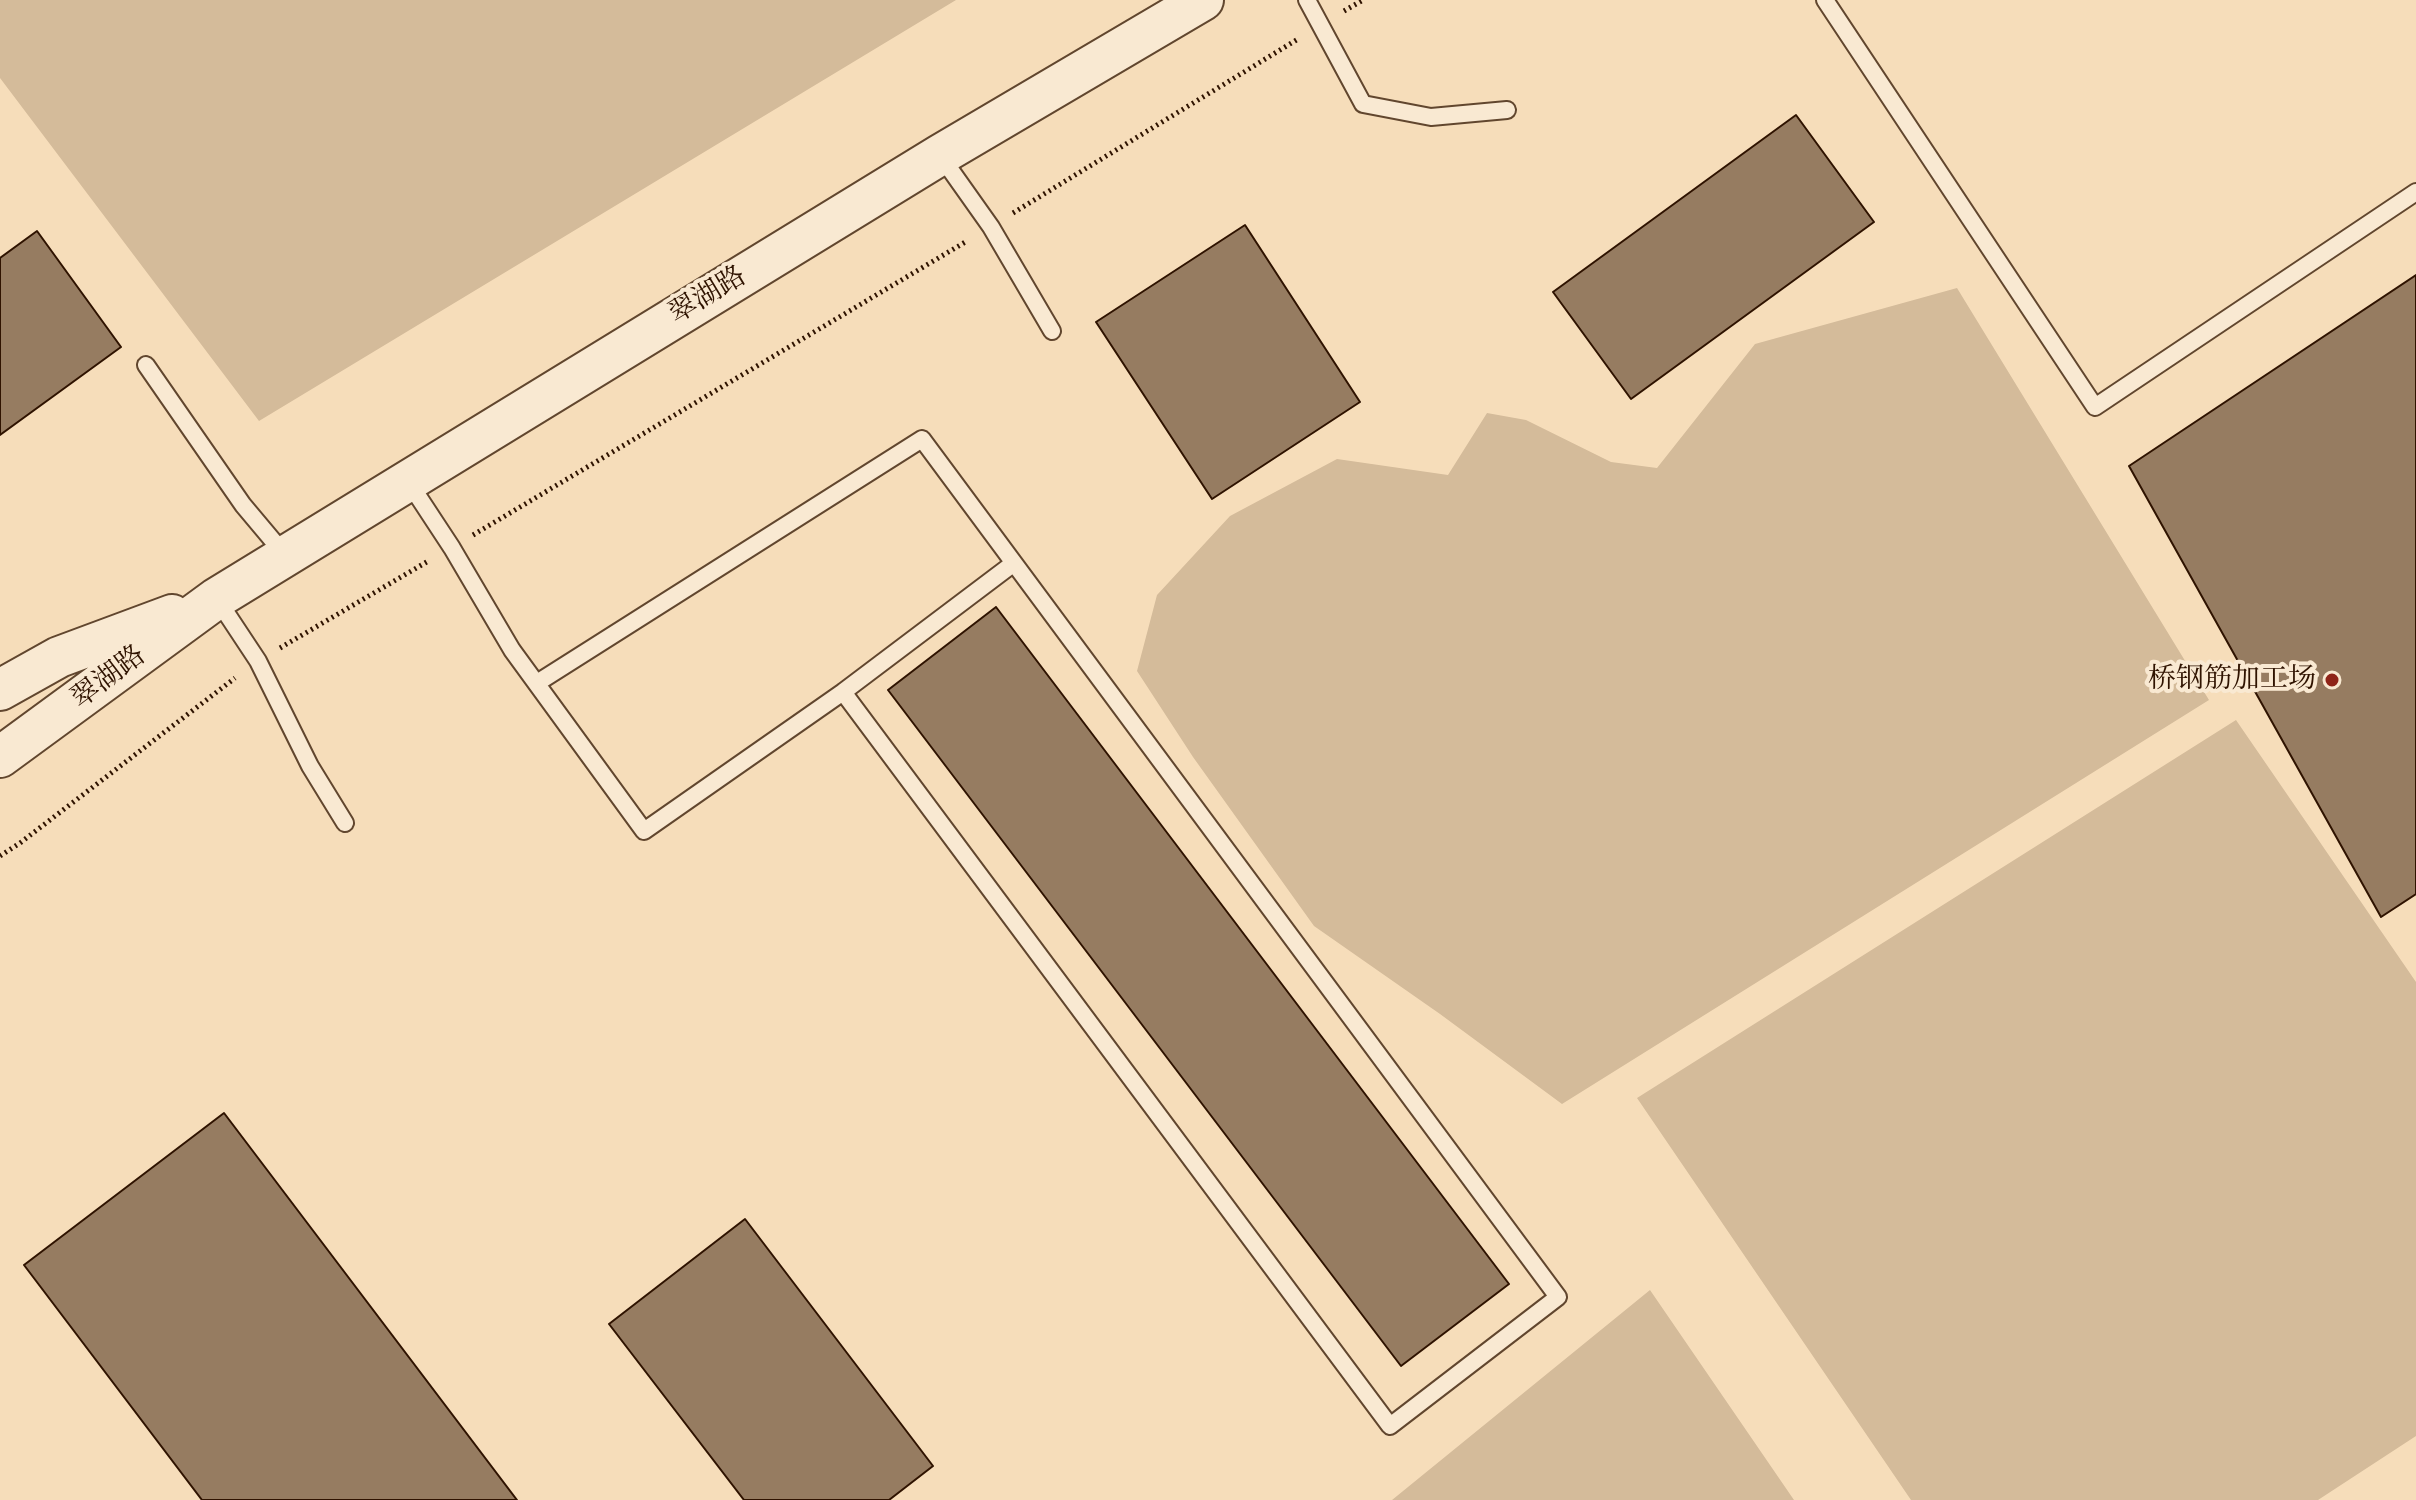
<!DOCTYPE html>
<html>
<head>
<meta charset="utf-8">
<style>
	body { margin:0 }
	canvas { display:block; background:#f6ddba }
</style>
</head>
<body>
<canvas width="2416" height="1500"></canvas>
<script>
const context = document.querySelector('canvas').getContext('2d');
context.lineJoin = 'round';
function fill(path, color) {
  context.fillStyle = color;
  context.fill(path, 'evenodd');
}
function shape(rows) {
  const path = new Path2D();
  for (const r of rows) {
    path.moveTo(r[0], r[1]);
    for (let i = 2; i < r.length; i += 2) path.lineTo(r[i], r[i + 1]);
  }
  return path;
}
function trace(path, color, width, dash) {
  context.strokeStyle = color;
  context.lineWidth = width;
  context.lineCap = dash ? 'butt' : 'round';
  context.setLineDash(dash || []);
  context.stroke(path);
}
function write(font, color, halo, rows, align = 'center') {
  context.font = font + ' Alegreya,"Noto Serif SC",serif';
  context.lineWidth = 8;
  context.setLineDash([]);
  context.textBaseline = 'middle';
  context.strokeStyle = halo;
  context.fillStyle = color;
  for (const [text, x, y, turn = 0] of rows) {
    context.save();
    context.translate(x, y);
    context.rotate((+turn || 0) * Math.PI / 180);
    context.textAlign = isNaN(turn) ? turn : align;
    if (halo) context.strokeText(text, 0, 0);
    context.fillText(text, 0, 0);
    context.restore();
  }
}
fill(shape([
	[0,0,956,0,259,421,0,78],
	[1957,288,2209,700,1562,1104,1440,1014,1314,926,1193,757,1137,671,1157,595,1230,516,1337,459,1448,475,1487,413,1526,420,1611,462,1657,468,1755,344],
	[2236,720,2416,982,2416,1436,2318,1500,1911,1500,1637,1098],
	[1650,1290,1794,1500,1392,1500]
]), '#d4bb9a');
const building = shape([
	[1796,115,1874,222,1631,399,1553,292,1796,115],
	[1245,225,1360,402,1212,499,1096,322,1245,225],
	[37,231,121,347,0,435,0,258,37,231],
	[2416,275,2416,894,2381,917,2129,466,2416,275],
	[996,607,1509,1284,1401,1366,888,690,996,607],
	[224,1113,517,1500,202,1500,24,1265,224,1113],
	[745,1219,933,1466,889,1500,744,1500,609,1324,745,1219]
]);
fill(building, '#967c61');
trace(building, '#2f1300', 2);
const service = shape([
	[1307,0,1363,104,1431,117,1507,110],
	[1825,0,2095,407,2416,192],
	[940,155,991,227,1052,331],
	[146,365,243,505,285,555],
	[408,481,452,548,512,650,644,831,843,692,1014,563],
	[217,599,258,661,310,766,345,823],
	[537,683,922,439,1558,1297,1390,1426,843,692]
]);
const tertiary = shape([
	[0,690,59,657,172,615],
	[0,757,217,598,940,155,1203,0]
]);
trace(service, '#61462e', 20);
trace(tertiary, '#61462e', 44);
trace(shape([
	[1344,11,1363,0],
	[1013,213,1298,39],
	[473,535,967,241],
	[280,648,430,560],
	[0,856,20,843,235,678]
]), '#2f1300', 5, [2, 4]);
trace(service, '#f9e9d2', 16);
trace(tertiary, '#f9e9d2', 40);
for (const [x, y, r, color] of [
	[2332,680,8,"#8f2418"]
]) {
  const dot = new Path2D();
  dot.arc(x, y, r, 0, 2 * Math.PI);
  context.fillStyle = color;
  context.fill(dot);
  trace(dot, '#f9e9d2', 3);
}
write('28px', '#2f1300', '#f9e9d2', [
	["翠湖路",708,296,-31],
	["翠湖路",109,678,-37]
]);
write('28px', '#2f1300', '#f9e9d2', [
	["桥钢筋加工场",2316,680]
], 'right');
</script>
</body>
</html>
